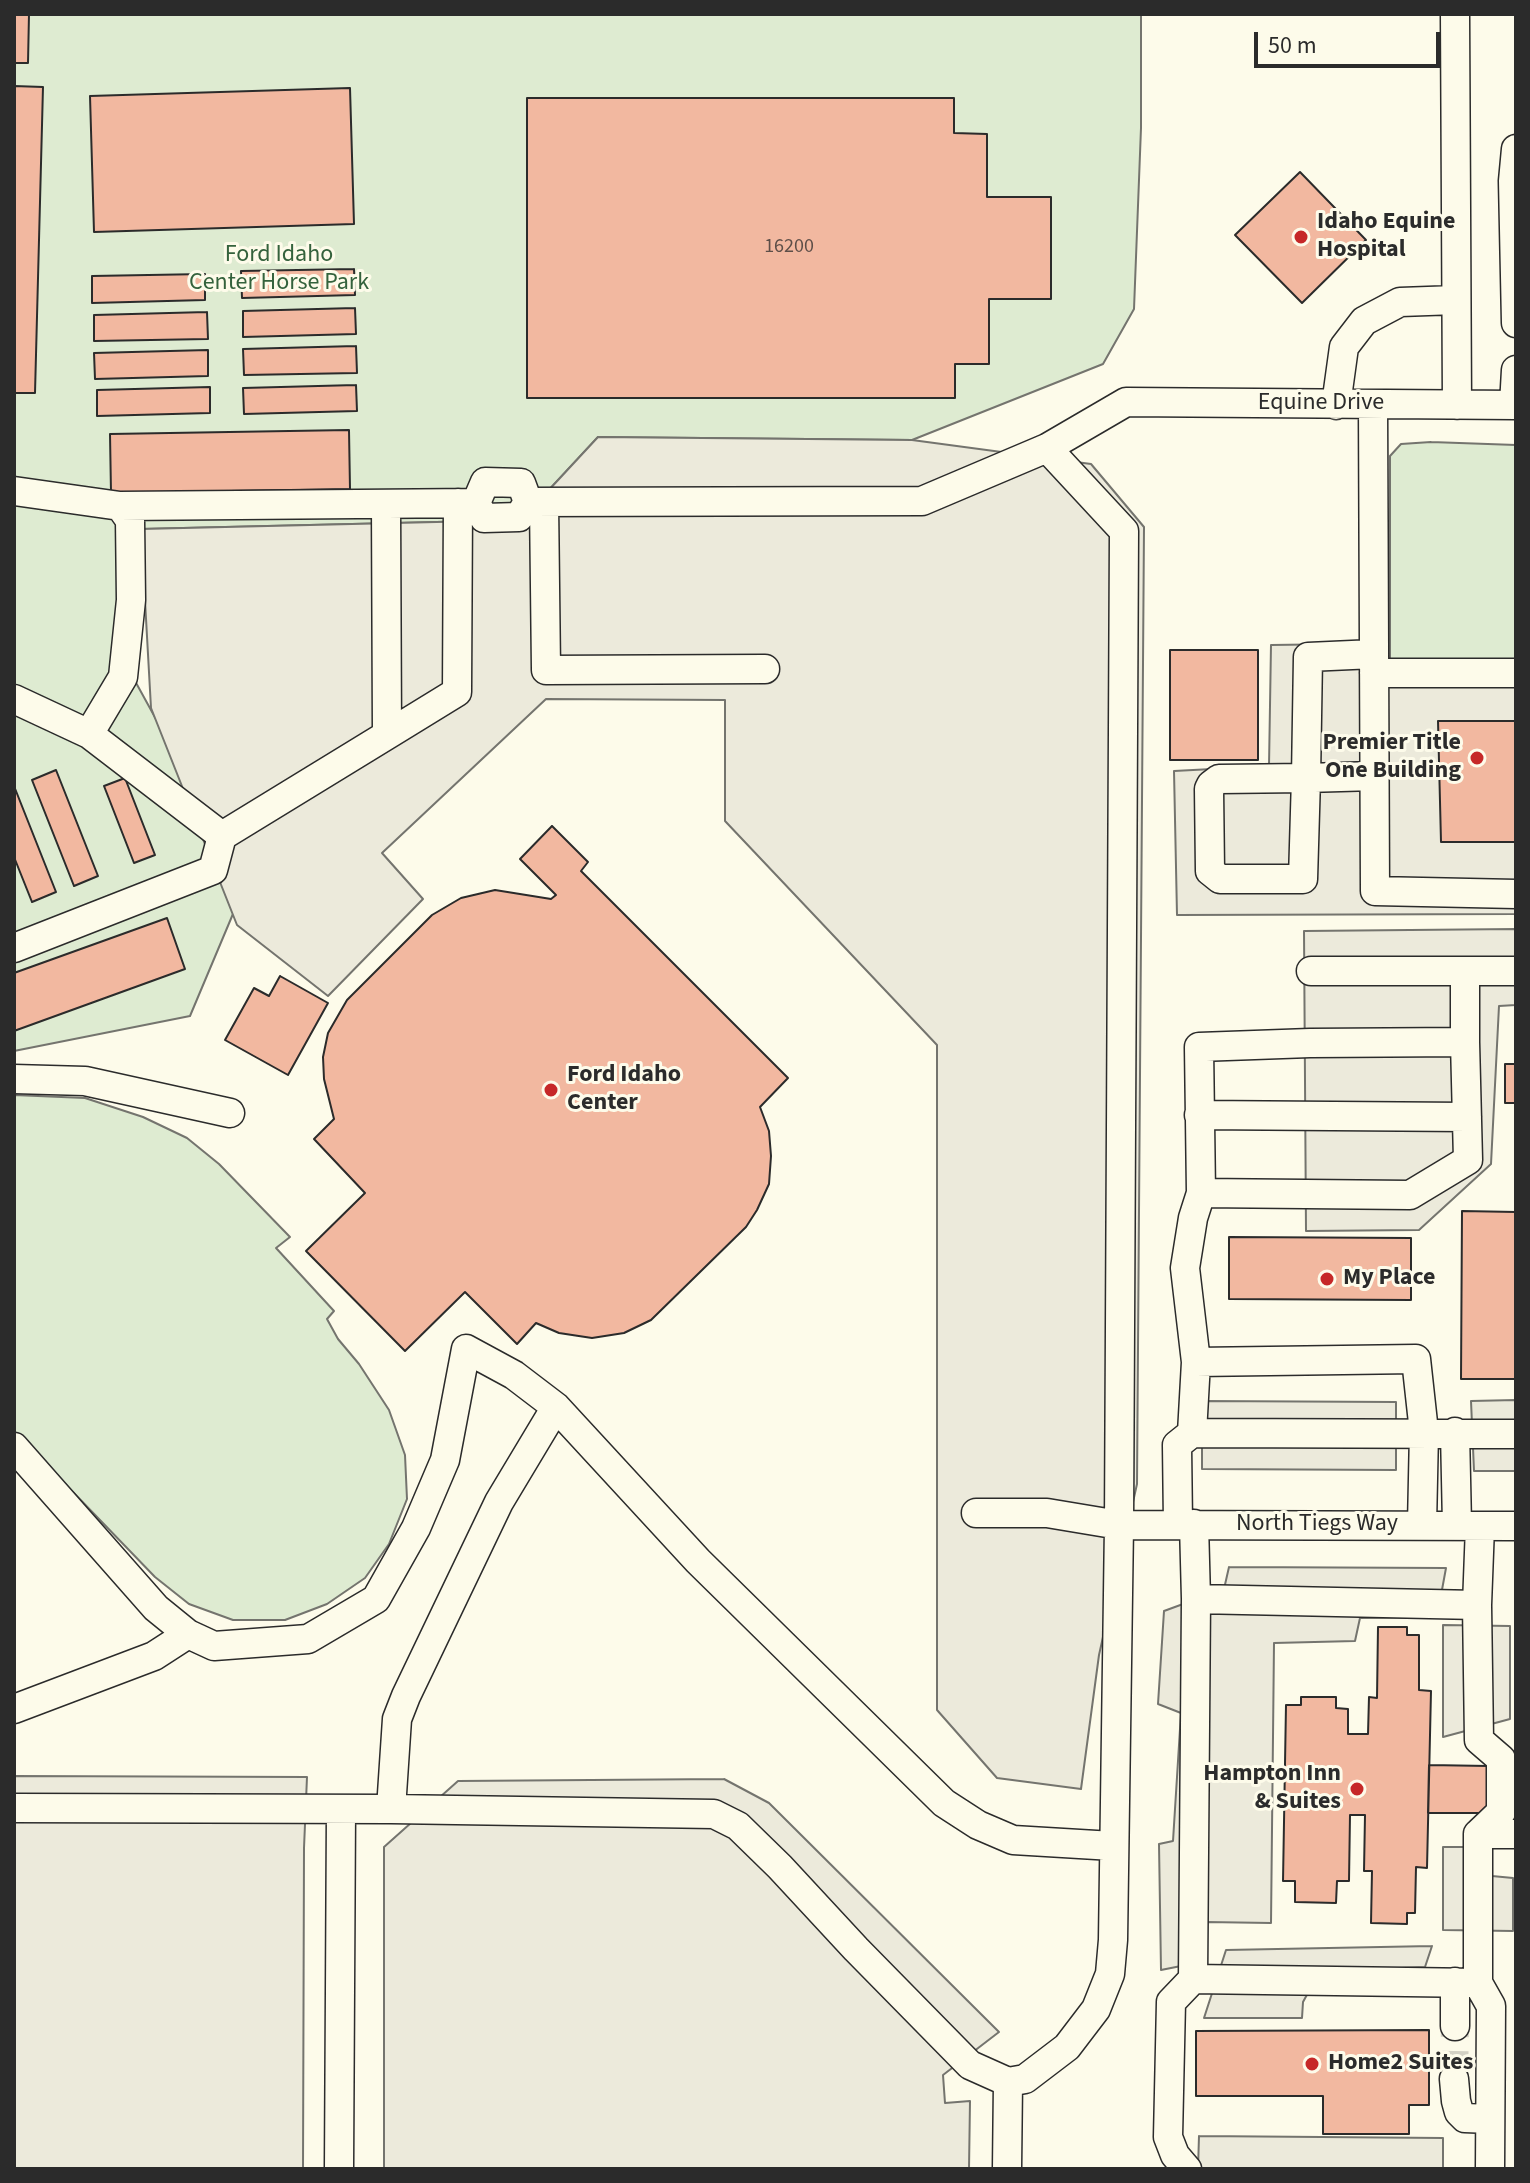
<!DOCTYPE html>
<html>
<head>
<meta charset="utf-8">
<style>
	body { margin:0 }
	#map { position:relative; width:1530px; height:2183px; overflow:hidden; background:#fdfbea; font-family:"Source Sans 3",sans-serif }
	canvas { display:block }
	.frame { position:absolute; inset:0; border:16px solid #2b2b2b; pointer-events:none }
	.scale { position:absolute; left:1254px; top:32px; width:186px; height:36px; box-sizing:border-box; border:4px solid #2b2b2b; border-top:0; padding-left:10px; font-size:24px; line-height:28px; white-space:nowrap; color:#2b2b2b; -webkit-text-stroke:6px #fdfbea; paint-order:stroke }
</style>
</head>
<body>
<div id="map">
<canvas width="1530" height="2183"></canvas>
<div class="frame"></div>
<div class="scale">50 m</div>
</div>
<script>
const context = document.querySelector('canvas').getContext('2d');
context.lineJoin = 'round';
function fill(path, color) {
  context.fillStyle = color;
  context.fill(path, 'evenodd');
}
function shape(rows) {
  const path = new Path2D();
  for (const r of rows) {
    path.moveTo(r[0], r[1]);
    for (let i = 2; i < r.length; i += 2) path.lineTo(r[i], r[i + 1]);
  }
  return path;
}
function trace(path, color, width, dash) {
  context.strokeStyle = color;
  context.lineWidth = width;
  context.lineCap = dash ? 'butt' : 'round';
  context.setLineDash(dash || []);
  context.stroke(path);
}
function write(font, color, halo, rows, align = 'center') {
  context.font = font + ' "Source Sans 3",sans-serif';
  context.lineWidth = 6;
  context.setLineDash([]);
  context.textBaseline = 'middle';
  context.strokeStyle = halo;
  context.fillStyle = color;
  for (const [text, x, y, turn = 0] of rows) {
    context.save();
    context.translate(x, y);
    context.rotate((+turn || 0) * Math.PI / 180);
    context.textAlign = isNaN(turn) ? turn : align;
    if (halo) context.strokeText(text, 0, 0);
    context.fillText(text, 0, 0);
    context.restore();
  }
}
const green = shape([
	[14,14,1141,14,1141,128,1134,309,1103,364,912,440,598,437,521,520,141,529,129,670,246,883,190,1016,14,1051,14,14],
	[1431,442,1516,445,1516,662,1390,662,1390,456,1401,444,1431,442],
	[14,1095,85,1098,143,1117,187,1138,219,1164,290,1237,276,1248,334,1311,327,1319,338,1339,359,1364,389,1410,405,1455,407,1499,389,1544,365,1578,327,1604,285,1620,233,1620,189,1604,155,1577,14,1431,14,1095]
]);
fill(green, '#deebd1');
trace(green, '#74746e', 2);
const parking = shape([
	[598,437,912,440,1091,464,1144,527,1137,1484,1099,1655,1081,1789,997,1778,937,1710,937,1045,725,821,725,700,546,699,382,853,423,899,328,996,237,925,151,708,141,529,521,520,598,437],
	[1346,644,1390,662,1516,662,1516,914,1177,915,1174,771,1269,766,1271,645,1346,644],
	[1516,929,1516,1005,1499,1006,1491,1164,1419,1230,1306,1231,1304,931,1516,929],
	[1516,1400,1516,1471,1474,1471,1471,1401,1516,1400],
	[1202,1401,1396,1402,1396,1470,1202,1469,1202,1401],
	[1229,1567,1446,1568,1437,1617,1360,1618,1355,1641,1274,1643,1271,1923,1206,1922,1206,1961,1161,1970,1159,1844,1173,1841,1181,1713,1158,1704,1164,1611,1224,1589,1229,1567],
	[1443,1625,1510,1626,1510,1719,1443,1737,1443,1625],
	[14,1776,307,1777,304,1848,303,2169,14,2169,14,1776],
	[724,1779,769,1803,999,2032,943,2075,945,2103,970,2101,969,2169,384,2169,384,1847,458,1781,724,1779],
	[1443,1847,1465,1847,1492,1876,1513,1878,1513,1931,1443,1930,1443,1847],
	[1432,1946,1425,1967,1320,1971,1303,2002,1302,2018,1204,2018,1226,1950,1432,1946],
	[1199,2136,1443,2138,1443,2169,1198,2169,1199,2136]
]);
fill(parking, '#eceadb');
trace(parking, '#74746e', 2);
const building = shape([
	[14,14,29,14,28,63,14,63,14,14],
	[14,86,43,87,35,393,14,393,14,86],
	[350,88,354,224,94,232,90,96,350,88],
	[527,98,954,98,954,133,987,134,987,197,1051,197,1051,299,989,299,989,364,955,364,955,398,527,398,527,98],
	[1300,172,1366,240,1302,303,1235,235,1300,172],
	[354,269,355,295,242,298,241,271,354,269],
	[205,274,205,300,92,303,92,276,205,274],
	[355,308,356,334,243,337,243,311,355,308],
	[207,312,208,339,94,341,94,315,207,312],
	[356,346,357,373,244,375,243,349,356,346],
	[208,350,208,376,95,379,94,353,208,350],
	[356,385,357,411,244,414,243,388,356,385],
	[210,387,210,413,97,416,97,390,210,387],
	[349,430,350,489,111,493,110,434,349,430],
	[1170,650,1258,650,1258,760,1170,760,1170,650],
	[1438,721,1516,721,1516,842,1441,842,1438,721],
	[56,770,98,876,74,886,32,780,56,770],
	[125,778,155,855,134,863,104,786,125,778],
	[14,786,56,892,32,902,14,857,14,786],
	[552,826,588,862,581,871,788,1078,760,1107,769,1131,771,1156,769,1184,757,1210,746,1227,651,1320,624,1333,592,1338,559,1333,536,1323,517,1344,465,1292,405,1351,306,1251,365,1193,314,1139,334,1119,324,1079,323,1057,328,1033,347,1000,432,915,461,898,495,890,551,899,556,895,520,859,552,826],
	[167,918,185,969,14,1031,14,973,167,918],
	[280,976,328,1003,288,1075,225,1040,254,988,269,996,280,976],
	[1505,1064,1516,1064,1516,1103,1505,1103,1505,1064],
	[1462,1211,1516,1212,1516,1379,1461,1379,1462,1211],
	[1229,1237,1411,1238,1411,1300,1229,1299,1229,1237],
	[1378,1627,1407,1627,1407,1635,1419,1635,1419,1690,1431,1691,1427,1868,1416,1867,1415,1913,1407,1913,1407,1924,1371,1923,1372,1871,1364,1871,1365,1815,1350,1815,1349,1881,1337,1881,1336,1903,1295,1902,1295,1881,1283,1881,1286,1705,1301,1705,1301,1697,1336,1697,1336,1708,1348,1709,1348,1734,1368,1734,1369,1697,1377,1698,1378,1627],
	[1429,1765,1488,1766,1488,1813,1428,1813,1429,1765],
	[1429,2030,1429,2105,1409,2105,1409,2134,1323,2134,1323,2096,1196,2096,1196,2031,1429,2030]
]);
fill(building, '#f2b8a0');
trace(building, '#2b2b2b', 2);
trace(shape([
	[1454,2079,1455,2026]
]), '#d3d1c4', 28, [28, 14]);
const minor = shape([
	[1455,14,1457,405],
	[1516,149,1513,181,1516,323],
	[1373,404,1375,891,1516,894],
	[1336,405,1344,347,1364,321,1400,302,1456,300],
	[1514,405,1516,370],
	[14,491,120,506,476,503],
	[528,502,922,501,1047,448,1126,402,1516,405],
	[544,502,546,670,765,669],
	[476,503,485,482,521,483,528,502],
	[476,503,484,518,519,517,528,502],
	[1374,654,1308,657,1306,778,1219,779,1211,785,1209,789,1210,871,1220,879,1303,879,1306,778,1375,776],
	[1374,673,1516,673],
	[14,699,89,734,222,836,213,870,14,948],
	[89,734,123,677,131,600,130,520,120,506],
	[387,735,457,692,458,503],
	[222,836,387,735,386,504],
	[1311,971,1516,971],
	[1465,971,1465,1042],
	[14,1079,85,1081,230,1113],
	[1199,1115,1467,1117],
	[1196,1362,1185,1268,1193,1218,1201,1193,1199,1047,1310,1043,1465,1042,1468,1160,1410,1195,1201,1193],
	[1455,1432,1457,1525],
	[1192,1433,1516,1434],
	[14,1447,156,1608,188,1634,214,1646,308,1639,376,1599,416,1528,445,1460,466,1349,514,1375,556,1407,698,1561,944,1803,978,1825,1013,1840,1113,1846],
	[976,1513,1047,1513,1119,1525,1516,1526],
	[1178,1524,1177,1445,1192,1433,1196,1362,1416,1359,1424,1432,1422,1525],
	[1194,1524,1196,1599],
	[1477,1605,1479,1740,1501,1759,1501,1812,1478,1834],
	[14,1709,154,1656,188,1634],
	[14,1808,391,1809,714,1814,738,1826,780,1867,856,1949,970,2065,1008,2082,1007,2169],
	[391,1809,397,1719,406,1696,499,1502,556,1407],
	[1193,1979,1478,1983],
	[1455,1982,1455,2026],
	[1454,2079,1456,2101,1459,2112,1465,2118,1490,2119],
	[1008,2082,1025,2079,1067,2047,1096,2009,1110,1974,1113,1940,1119,1525,1124,531,1047,448],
	[339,2169,341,1810],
	[1187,2169,1175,2155,1168,2137,1171,2002,1193,1979,1196,1599,1477,1605,1480,1526],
	[1490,2169,1491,2006,1478,1983,1478,1834,1516,1834]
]);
trace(minor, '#2b2b2b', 31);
trace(minor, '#fdfbea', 28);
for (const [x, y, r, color] of [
	[1301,237,8,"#c62828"],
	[1477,758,8,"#c62828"],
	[551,1090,8,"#c62828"],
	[1327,1279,8,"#c62828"],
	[1357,1789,8,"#c62828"],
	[1312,2064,8,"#c62828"]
]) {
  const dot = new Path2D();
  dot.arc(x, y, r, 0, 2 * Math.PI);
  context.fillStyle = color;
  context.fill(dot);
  trace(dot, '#fdfbea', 3);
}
write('20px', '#5d4e48', null, [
	["16200",789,248]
]);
write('bold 24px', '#2b2b2b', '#fdfbea', [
	["Idaho Equine",1317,223],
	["Hospital",1317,251],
	["Premier Title",1461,744,"right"],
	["One Building",1461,772,"right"],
	["Ford Idaho",567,1076],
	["Center",567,1104],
	["My Place",1343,1279],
	["Hampton Inn",1341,1775,"right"],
	["& Suites",1341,1803,"right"],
	["Home2 Suites",1328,2064]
], 'left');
write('24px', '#34623c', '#fdfbea', [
	["Ford Idaho",279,256],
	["Center Horse Park",279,284]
]);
write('24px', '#2b2b2b', '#fdfbea', [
	["Equine Drive",1321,404],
	["North Tiegs Way",1317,1525]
]);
</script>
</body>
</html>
